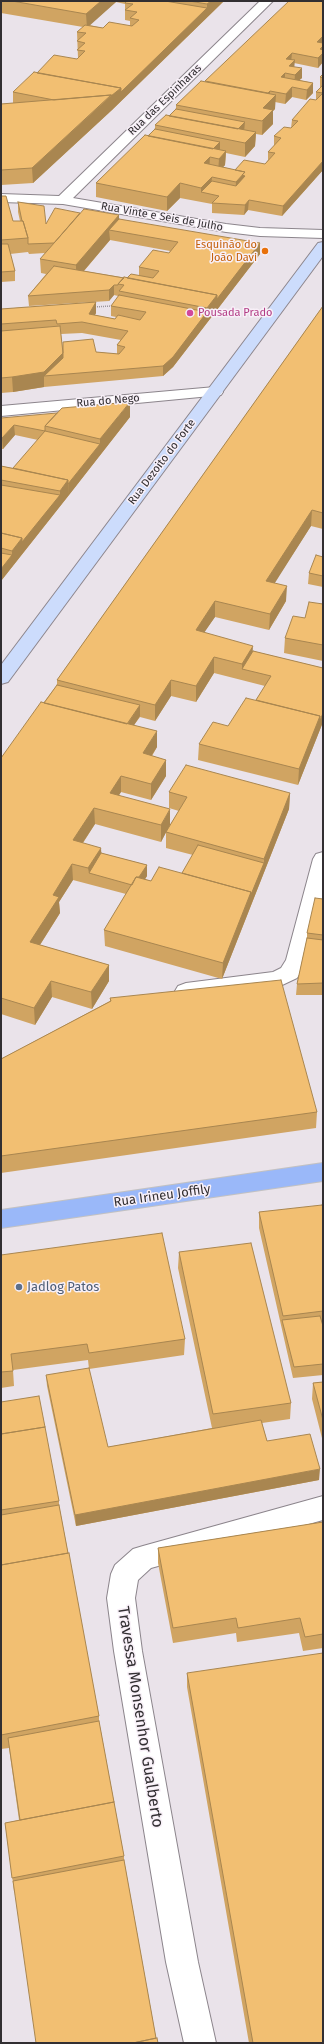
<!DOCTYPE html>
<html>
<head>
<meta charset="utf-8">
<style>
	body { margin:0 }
	#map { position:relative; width:324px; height:2044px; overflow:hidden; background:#eae3ea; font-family:"Fira Sans",sans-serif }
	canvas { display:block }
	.frame { position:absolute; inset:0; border:2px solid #322f32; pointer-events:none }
</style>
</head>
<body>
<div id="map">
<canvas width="324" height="2044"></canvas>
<div class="frame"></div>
</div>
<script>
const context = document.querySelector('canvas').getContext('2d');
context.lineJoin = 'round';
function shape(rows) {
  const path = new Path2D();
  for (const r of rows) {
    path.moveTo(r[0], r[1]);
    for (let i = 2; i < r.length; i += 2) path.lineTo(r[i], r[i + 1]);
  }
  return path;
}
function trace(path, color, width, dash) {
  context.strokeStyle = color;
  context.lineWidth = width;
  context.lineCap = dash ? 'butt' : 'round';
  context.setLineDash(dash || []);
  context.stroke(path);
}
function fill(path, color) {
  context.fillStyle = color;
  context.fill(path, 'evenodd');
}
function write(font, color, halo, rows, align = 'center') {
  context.font = font + ' "Fira Sans",sans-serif';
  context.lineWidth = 3;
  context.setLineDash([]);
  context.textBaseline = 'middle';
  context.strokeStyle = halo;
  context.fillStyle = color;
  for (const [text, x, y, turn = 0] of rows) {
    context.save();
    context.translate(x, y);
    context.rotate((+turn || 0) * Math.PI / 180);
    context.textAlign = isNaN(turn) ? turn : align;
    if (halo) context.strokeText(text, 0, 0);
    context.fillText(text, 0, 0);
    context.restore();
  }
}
const service = shape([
	[323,852,323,899,308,960,297,978,278,987,186,999,178,996,175,991,178,986,186,983,273,972,281,968,286,960,313,859,316,854,323,852],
	[323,1496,323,1520,151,1568,138,1580,135,1598,142,1651,198,1962,216,2043,184,2043,166,1962,114,1651,107,1598,111,1574,115,1565,133,1549,143,1546,323,1496]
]);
const minor = shape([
	[260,1,273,1,73,198,226,224,260,228,323,230,323,238,260,236,226,232,63,204,1,202,1,194,59,196,260,1],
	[215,387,221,389,223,392,221,395,1,416,1,406,215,387]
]);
const secondary = shape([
	[323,242,323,256,8,682,1,684,1,665,318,243,323,242]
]);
const primary = shape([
	[323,1163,323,1181,1,1228,1,1210,323,1163]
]);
trace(service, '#8c858c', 2);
trace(minor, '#8c858c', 2);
trace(secondary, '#8c858c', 2);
trace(primary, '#c2c1c2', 2);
trace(shape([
	[93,307,112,306]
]), '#9b959b', 1.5, [1, 1]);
fill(service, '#fff');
fill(minor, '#fff');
fill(secondary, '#ccdcfc');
fill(primary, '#9ab8f9');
fill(shape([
	[1,1,224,1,112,110,33,183,1,185,1,104,13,103,13,92,37,73,77,59,78,58,77,32,83,27,1,13],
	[116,2,125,4,125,20,130,21,130,26,103,28,89,25],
	[323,1,323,62,318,68,294,63,294,67,302,78,299,80,313,83,313,93,306,100,292,97,285,104,275,102,275,109,273,111,273,124,262,135,256,134,255,146,245,157,226,153,225,165,223,167,235,170,265,164,268,160,268,152,274,146,274,136,291,128,292,120,316,100,316,92,321,87,320,87,320,77,323,74,323,170,282,216,248,210,244,215,212,213,212,204,180,198,167,211,96,197,96,183,155,129,155,125,169,116,176,109,176,105,205,82],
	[1,196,13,221,20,221,18,212,18,202,46,224,80,213,119,215,119,219,260,254,173,367,163,376,44,387,13,392,1,393,1,309,96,302,96,313,95,315,115,319,116,317,111,316,111,306,118,297,118,296,114,295,109,301,29,306,28,296,46,274,41,273,40,259,45,253,29,254,28,252,10,254,15,271,15,281,1,282],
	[110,240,170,251,169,253,139,267,139,275,127,278,84,271],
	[82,333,121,340,117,345,117,354,96,352,63,353,61,334],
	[323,306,323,529,311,526,274,583,286,601,269,630,215,617,204,632,253,651,323,668,323,722,298,785,198,760,199,744,228,726,256,700,265,686,214,673,196,702,171,696,155,721,140,717,134,725,157,747,152,756,166,760,166,776,151,800,121,792,119,795,170,825,179,811,169,808,169,792,290,793,289,809,222,979,105,946,104,930,126,894,73,880,59,902,60,913,40,945,109,965,109,981,92,1009,52,997,35,1025,1,1014,1,758,57,685,57,680],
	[95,824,161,842,166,832,166,848,193,855,182,873,151,881,145,879,147,876,147,865,101,853,83,843],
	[130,417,69,495,1,581,1,466,13,468,38,440,15,435,3,449,1,449,1,418],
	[323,557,323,587,308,584,309,573],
	[323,604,323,661,284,653,285,638,305,618],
	[323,899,323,995,296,995,297,984,307,938,307,933],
	[110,998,317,1112,316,1128,1,1173,1,1059,110,1001],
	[323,1207,323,1375,293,1378,259,1228,259,1212],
	[179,1252,291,1403,290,1419,262,1423,267,1441,319,1480,76,1526,47,1386,46,1375,108,1447,212,1428,178,1268],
	[1,1255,185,1339,184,1355,89,1369,88,1360,13,1370,14,1386,1,1388],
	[323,1382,323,1442,312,1399,313,1383],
	[1,1402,59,1501,59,1505,99,1716,99,1721,124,1856,124,1860,156,2038,158,2043,14,1891,5,1823,19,1820,9,1748,1,1749],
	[323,1522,323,1648,303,1651,299,1633,237,1642,236,1633,173,1643,158,1563,158,1548],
	[187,1673,323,2043,249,2043,187,1687]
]), '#d0a462');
fill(shape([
	[101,1,116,1,116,2,87,28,86,14],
	[211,1,224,1,112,110,33,183,32,168,207,8,207,4],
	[323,36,323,45,317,42],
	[323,46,323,62,318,68,318,58,320,49],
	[292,53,291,63,286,59],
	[295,60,294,70,289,66],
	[302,68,302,78,294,85,295,75],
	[285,73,285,83,281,77],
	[313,83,313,93,306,100,307,90],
	[292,87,292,97,285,104,286,94],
	[270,91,270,101,276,95,275,109,273,111,273,124,262,135,263,108,265,97],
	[245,122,244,132,234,133],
	[256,132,255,146,245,157,245,143],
	[220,142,220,152,210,152],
	[226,151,225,165,218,173,219,159],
	[210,157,209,171,204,163],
	[323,161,323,170,282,216,283,206],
	[245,172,245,186,235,196,236,182],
	[212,177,211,191,201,192,201,188],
	[180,183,180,198,167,211,167,197],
	[249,200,248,210,244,215,245,205],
	[119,215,119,229,109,230,110,240,76,280,76,265],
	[260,243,260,254,173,367,163,376,163,366,207,312,207,308,217,295],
	[114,285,114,295,109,301,109,290],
	[96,302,96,313,90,324,89,314],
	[63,353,64,368,44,376,44,387,13,392,12,377],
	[130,402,130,417,69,495,68,484,100,444,100,439],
	[14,425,15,435,3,449,2,438],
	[68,480,69,495,1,581,1,569,12,555,12,551,22,538,60,495,60,491],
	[312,510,311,526,266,597,266,581],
	[287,586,286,601,269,630,270,614],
	[215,601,215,617,195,646,196,630],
	[253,646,252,662,242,669,242,664],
	[214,657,214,673,196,702,196,686],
	[171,680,171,696,155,721,155,705],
	[140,705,140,716,125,739,125,728],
	[323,713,323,722,298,785,299,769,320,716],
	[157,731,157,747,143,769,143,753],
	[166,760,166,776,151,800,151,784],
	[121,776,121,792,110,809,110,793],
	[290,793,289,809,222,979,223,963,251,892,264,863,264,859],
	[94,808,95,824,74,856,73,840],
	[170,809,170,825,161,842,161,825],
	[101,848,102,864,89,873,88,868],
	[72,864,73,880,59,902,60,913,31,959,30,942,53,895],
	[147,865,147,876,134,897,134,885],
	[109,965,109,981,92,1009,91,992],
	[51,981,52,997,35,1025,34,1008],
	[320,1469,319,1480,76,1526,75,1515]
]), '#a98650');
const building = shape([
	[12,1,101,1,86,14,12,1],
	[127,1,165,1,207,8,121,92,121,88,37,73,54,55,77,59,85,51,77,50,85,43,77,41,86,33,77,32,85,25,103,28,109,22,132,26,139,20,130,18,137,12,125,10,133,4,125,3,127,1],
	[189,1,211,1,207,4,189,1],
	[289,1,323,1,323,36,317,42,323,43,323,46,320,49,323,50,323,53,318,58,292,53,286,59,295,60,289,66,302,68,295,75,285,73,281,77,313,83,307,90,292,87,286,94,270,91,268,93,205,81,289,1],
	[34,72,121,88,111,96,111,95,54,100,13,92,34,72],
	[323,74,323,78,320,77,323,74],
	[201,81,276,95,263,108,273,110,262,121,176,105,201,81],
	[322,86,323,86,323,93,316,92,322,86],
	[323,93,323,161,283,206,249,200,245,205,212,203,219,196,201,192,212,181,236,186,245,176,242,175,245,172,235,170,244,160,265,164,275,153,268,152,281,138,274,136,284,127,291,128,298,121,292,120,310,99,316,100,323,93],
	[111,95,32,168,1,170,1,104,111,95],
	[176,109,245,122,238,129,169,116,176,109],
	[166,115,256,132,245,143,155,125,166,115],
	[155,129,220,142,213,149,148,136,155,129],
	[145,135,226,151,219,159,210,157,204,163,245,172,236,182,212,177,201,188,180,183,167,197,96,183,145,135],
	[1,196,6,196,13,221,23,221,28,238,1,240,1,196],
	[18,202,44,206,46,224,55,208,80,213,54,243,28,244,28,238,23,221,22,221,18,202],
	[84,209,119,215,76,265,40,259,84,209],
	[119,219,260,243,217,299,217,295,127,278,131,274,153,278,159,271,139,267,153,250,169,253,178,242,109,230,119,219],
	[1,244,8,244,15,271,1,272,1,244],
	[54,266,124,278,118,284,118,285,114,285,109,290,28,296,54,266],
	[124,277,217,295,207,308,119,291,124,285,118,284,124,277],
	[119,295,207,312,173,357,163,366,44,376,63,358,63,342,93,339,96,352,119,354,125,347,117,345,128,331,82,322,57,324,56,320,1,324,1,309,96,302,89,314,115,319,118,315,140,320,146,312,111,306,119,295],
	[323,306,323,513,312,510,266,581,287,586,270,614,215,601,196,630,253,646,242,664,214,657,196,686,171,680,155,705,57,680,323,306],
	[60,326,63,353,44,372,12,377,1,378,1,331,60,326],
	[130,402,100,439,45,426,62,408,130,402],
	[57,413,45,426,45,431,14,425,2,438,1,438,1,418,57,413],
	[45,431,100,444,68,484,68,480,13,468,45,431],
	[1,466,68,480,60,491,1,480,1,466],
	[1,485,60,495,22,542,22,538,1,533,1,485],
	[1,533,22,538,12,551,1,548,1,533],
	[1,553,12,555,1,569,1,553],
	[316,555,323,557,323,576,309,573,316,555],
	[309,602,323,604,323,645,285,638,293,616,305,618,309,602],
	[253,651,323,668,323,713,320,721,320,716,256,700,271,676,242,669,253,651],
	[57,685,140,705,127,724,44,703,57,685],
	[246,698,320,716,299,769,199,744,213,722,228,726,246,698],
	[41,702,157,731,143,753,166,760,151,784,121,776,110,793,170,809,161,825,94,808,73,840,101,848,88,868,72,864,53,895,59,897,30,942,109,965,91,992,51,981,34,1008,1,998,1,758,41,702],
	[186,765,290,793,264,859,166,832,187,797,169,792,186,765],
	[198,845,264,863,250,897,251,892,182,873,198,845],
	[101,853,147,865,139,877,136,877,132,885,89,873,101,853],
	[159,867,251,892,223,963,104,930,136,877,151,881,159,867],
	[315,898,323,899,323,935,307,933,315,898],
	[307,938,323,940,323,983,297,984,307,938],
	[281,980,317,1112,1,1156,1,1059,111,1001,110,998,281,980],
	[322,1205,323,1207,323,1311,283,1316,259,1212,322,1205],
	[162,1233,185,1339,89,1353,87,1344,11,1354,13,1371,1,1372,1,1255,162,1233],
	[251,1243,291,1403,213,1414,179,1252,251,1243],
	[320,1316,323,1326,323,1364,294,1367,282,1320,320,1316],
	[89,1368,108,1447,261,1420,267,1441,310,1434,320,1469,75,1515,46,1375,89,1368],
	[323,1382,323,1420,313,1383,323,1382],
	[39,1396,45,1427,1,1434,1,1402,39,1396],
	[45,1427,59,1501,1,1510,1,1434,45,1427],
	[59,1505,68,1553,1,1565,1,1515,59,1505],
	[323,1522,323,1634,305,1637,300,1618,238,1628,236,1618,173,1628,158,1548,323,1522],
	[69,1553,99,1716,1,1735,1,1565,69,1553],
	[323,1653,323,2043,253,2043,187,1673,323,1653],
	[99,1721,114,1802,20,1820,8,1738,99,1721],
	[114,1802,124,1856,12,1878,5,1823,114,1802],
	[124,1860,156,2038,133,2043,36,2043,13,1881,124,1860],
	[157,2038,158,2043,133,2043,157,2038]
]);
fill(building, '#f2bf72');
trace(building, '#a98650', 1);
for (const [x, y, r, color] of [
	[265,251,4,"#e8710a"],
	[190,313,4,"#d1479c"],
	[19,1287,4,"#5c6f8a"]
]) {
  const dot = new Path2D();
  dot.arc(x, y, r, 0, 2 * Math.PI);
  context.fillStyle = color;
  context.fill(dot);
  trace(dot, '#f8f0f8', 1.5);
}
write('11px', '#322f32', '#f8f0f8', [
	["Rua das Espinharas",165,100,-44],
	["Rua Vinte e Seis de Julho",162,217,10],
	["Rua do Nego",108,401,-5],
	["Rua Dezoito do Forte",162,462,-53]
]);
write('11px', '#c56008', '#f8f0f8', [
	["Esquinão do",257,245],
	["João Davi",257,258]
], 'right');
write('11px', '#b23c85', '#f8f0f8', [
	["Pousada Prado",198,313]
], 'left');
write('13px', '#322f32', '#f8f0f8', [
	["Rua Irineu Joffily",162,1196,-8]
]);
write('13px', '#4e5e75', '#f8f0f8', [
	["Jadlog Patos",27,1287]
], 'left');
write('16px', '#322f32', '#f8f0f8', [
	["Travessa Monsenhor Gualberto",140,1717,81]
]);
</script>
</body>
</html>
